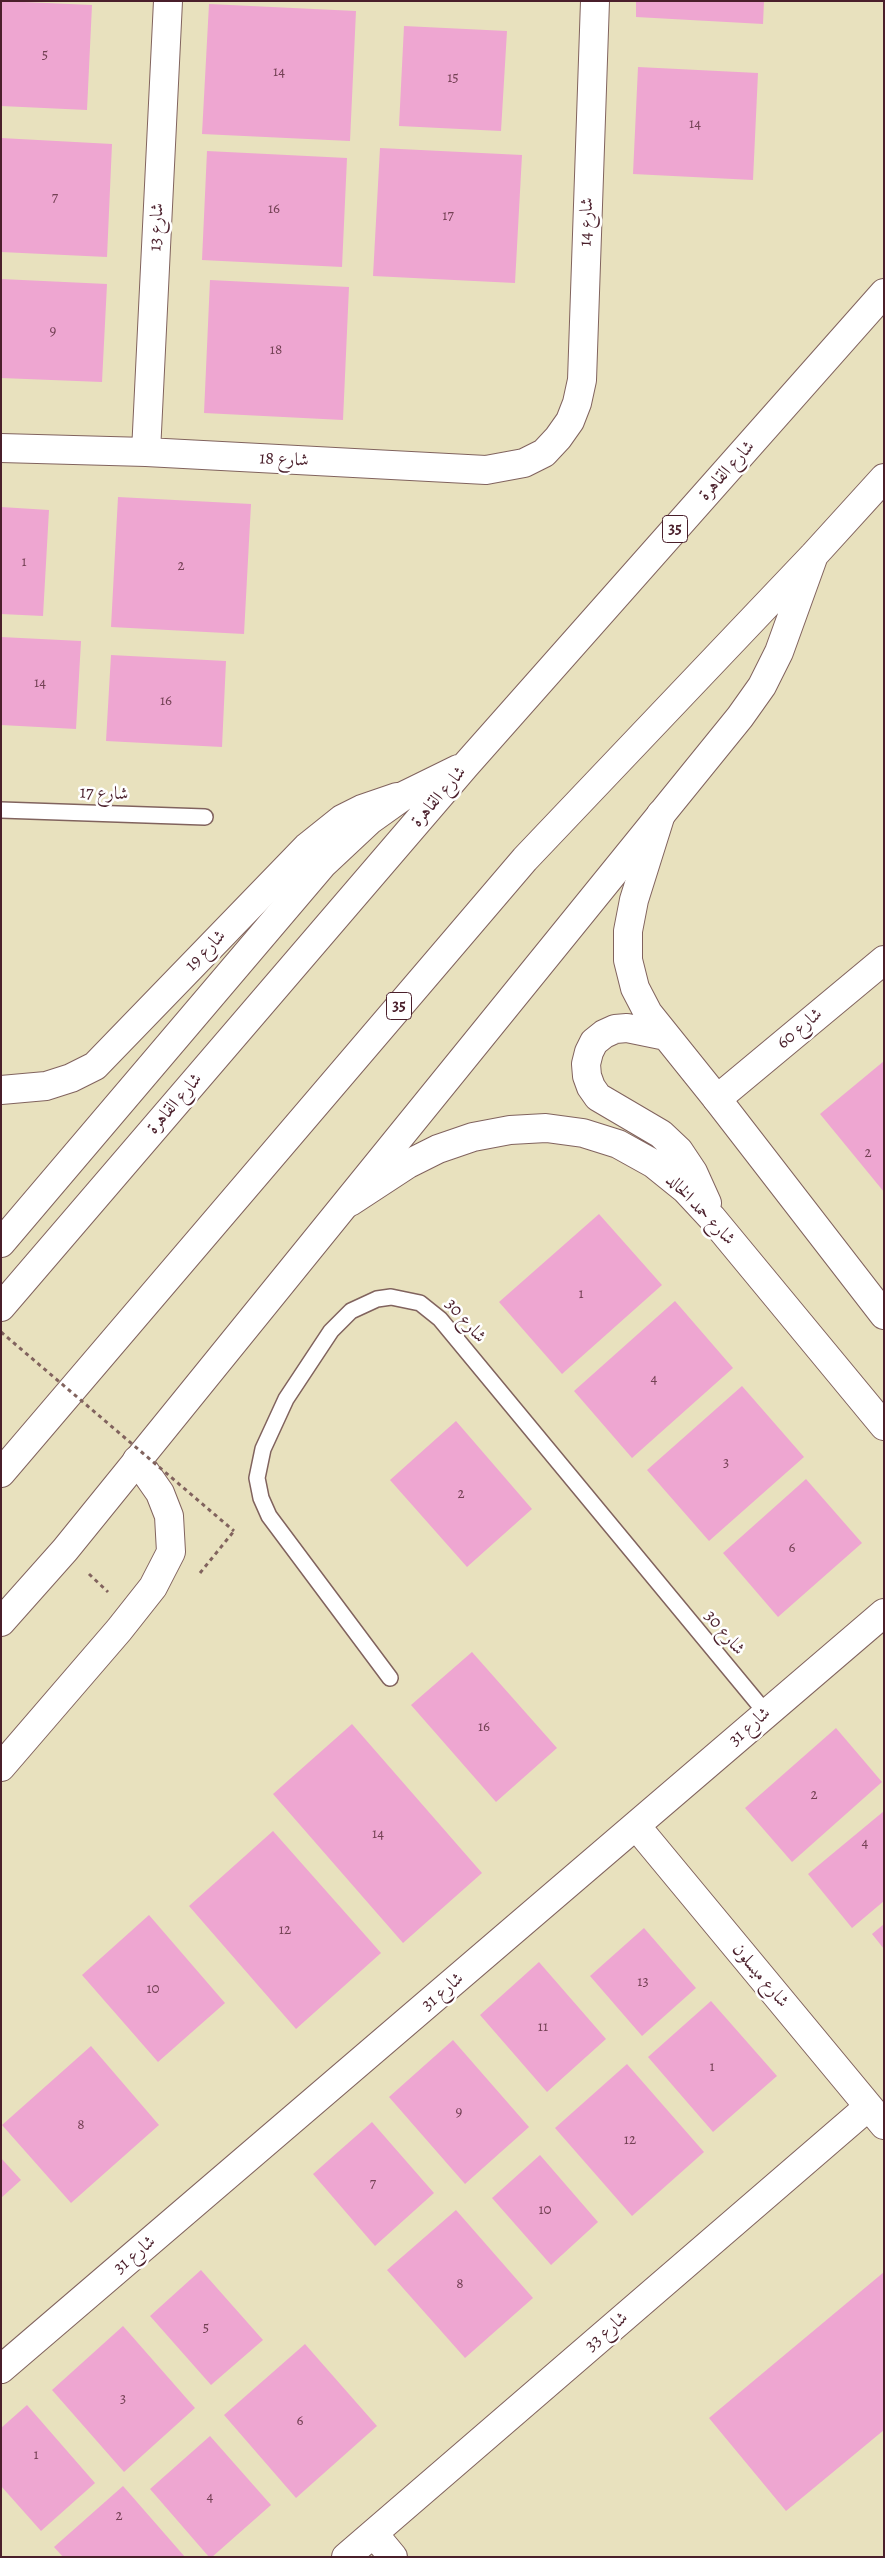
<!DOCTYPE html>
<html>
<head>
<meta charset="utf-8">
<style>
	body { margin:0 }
	#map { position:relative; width:885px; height:2558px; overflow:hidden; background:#e8e1be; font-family:Alegreya,serif }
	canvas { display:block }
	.frame { position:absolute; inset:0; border:2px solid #4a1f2b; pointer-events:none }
</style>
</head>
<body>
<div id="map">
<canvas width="885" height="2558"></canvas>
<div class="frame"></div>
</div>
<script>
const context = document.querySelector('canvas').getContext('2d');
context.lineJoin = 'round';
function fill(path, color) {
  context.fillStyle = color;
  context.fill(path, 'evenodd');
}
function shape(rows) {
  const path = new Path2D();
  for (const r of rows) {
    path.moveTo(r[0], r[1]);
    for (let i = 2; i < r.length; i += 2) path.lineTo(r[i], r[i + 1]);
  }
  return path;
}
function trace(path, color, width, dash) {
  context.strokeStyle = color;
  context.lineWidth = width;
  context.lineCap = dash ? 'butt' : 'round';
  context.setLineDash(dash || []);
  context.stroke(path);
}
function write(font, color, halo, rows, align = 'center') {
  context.font = font + ' Alegreya,Amiri,serif';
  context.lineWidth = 5;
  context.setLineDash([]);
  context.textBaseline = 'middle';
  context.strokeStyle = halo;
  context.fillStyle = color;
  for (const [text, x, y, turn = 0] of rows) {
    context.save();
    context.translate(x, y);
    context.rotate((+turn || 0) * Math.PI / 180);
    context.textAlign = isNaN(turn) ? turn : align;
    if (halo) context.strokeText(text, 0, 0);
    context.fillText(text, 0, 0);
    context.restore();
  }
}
fill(shape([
	[1,1,92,5,87,110,1,106],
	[636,1,764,1,763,24,636,17],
	[209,4,356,11,350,141,202,134],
	[404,26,507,31,501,131,399,126],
	[638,67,758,73,753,180,633,174],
	[1,138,112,144,107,257,1,252],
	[380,148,522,155,515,283,373,276],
	[207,151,347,158,342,267,202,260],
	[1,279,107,284,102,382,1,378],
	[210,280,349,287,343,420,204,413],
	[118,497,251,504,244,634,111,627],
	[1,507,49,510,43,616,1,614],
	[1,637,81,641,76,729,1,725],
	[111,655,226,661,222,747,106,741],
	[884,1061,884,1192,820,1114],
	[599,1214,662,1285,562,1374,499,1302],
	[675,1301,733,1368,632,1458,574,1391],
	[742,1386,804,1457,709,1541,647,1470],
	[456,1421,532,1509,467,1567,390,1480],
	[806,1479,862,1543,778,1617,723,1553],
	[472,1652,557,1748,496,1802,411,1705],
	[352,1724,482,1873,403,1943,273,1794],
	[836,1728,882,1782,792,1862,745,1808],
	[884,1811,884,1901,852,1928,808,1874],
	[273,1831,381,1953,296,2029,189,1906],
	[149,1915,225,2003,158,2062,82,1975],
	[884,1924,884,1949,872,1934],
	[644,1928,696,1988,642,2036,590,1976],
	[539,1962,606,2039,547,2092,480,2015],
	[711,2001,777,2076,713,2132,648,2057],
	[453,2040,529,2127,465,2184,389,2097],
	[91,2046,159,2125,71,2203,2,2125],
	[627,2064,704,2152,632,2216,555,2128],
	[372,2122,434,2193,375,2246,313,2174],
	[540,2155,598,2222,551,2265,492,2198],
	[1,2158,21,2180,1,2198],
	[456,2210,533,2298,465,2358,387,2270],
	[201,2270,263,2340,211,2385,150,2316],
	[884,2272,884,2430,786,2511,709,2418],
	[123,2326,195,2408,124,2472,52,2390],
	[305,2344,377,2426,296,2498,224,2415],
	[27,2405,95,2483,41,2531,1,2486,1,2428],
	[210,2436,271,2505,212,2557,209,2557,150,2489],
	[123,2486,185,2557,63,2557,54,2547]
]), '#eea6d1');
const service = shape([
	[1,810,205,817],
	[390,1678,269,1516,261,1498,257,1478,263,1449,286,1399,331,1331,351,1311,377,1299,391,1297,420,1303,440,1319,766,1713]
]);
const minor = shape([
	[1,448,146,452,486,470,524,463,544,453,558,438,570,421,577,403,582,380,595,1],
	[146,452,168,1],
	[1,1090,46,1086,71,1078,95,1066,307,847,342,819,362,809,397,797],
	[717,1099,884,960],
	[1,1767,119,1630,153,1587,171,1552,169,1516,160,1493,137,1460],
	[637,1827,884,2125],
	[1,2369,884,1613],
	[374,2534,393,2557],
	[346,2557,868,2107]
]);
const tertiary = shape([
	[661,814,634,900,628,931,628,960,635,988,648,1013,717,1099,884,1315],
	[666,1036,627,1028,615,1029,604,1034,594,1042,589,1052,586,1064,587,1076,591,1087,598,1097,661,1134,679,1151,693,1172,707,1203],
	[350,1202,408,1164,438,1149,473,1137,510,1130,546,1128,583,1133,618,1144,654,1164,685,1189,712,1218,884,1426]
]);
const primary = shape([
	[1,1243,323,864,370,820,405,795,458,769],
	[1,1307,466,765,884,293],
	[1,1473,525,859,814,555,884,478],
	[1,1622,65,1550,740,717,762,686,779,652,814,555]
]);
trace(service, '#81635e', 18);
trace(minor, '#81635e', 30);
trace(tertiary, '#81635e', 30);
trace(primary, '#81635e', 30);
trace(shape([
	[200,1573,234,1531],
	[89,1574,108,1592]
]), '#81635e', 3, [4, 4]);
trace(service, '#fff', 15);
trace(minor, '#fff', 28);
trace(tertiary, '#fff', 28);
trace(primary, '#fff', 28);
trace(shape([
	[1,1332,234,1531]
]), '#81635e', 3, [4, 4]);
write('15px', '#734154', null, [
	["5",45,55],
	["14",279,72],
	["15",453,78],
	["14",695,124],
	["7",55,198],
	["16",274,209],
	["17",448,216],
	["9",53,331],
	["18",276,350],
	["1",24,562],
	["2",181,566],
	["14",40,683],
	["16",166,701],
	["2",868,1153],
	["1",581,1294],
	["4",654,1379],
	["3",726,1463],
	["2",461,1494],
	["6",792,1548],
	["16",484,1727],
	["2",814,1795],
	["14",378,1834],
	["4",865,1843],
	["12",285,1930],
	["13",643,1982],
	["10",153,1989],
	["11",543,2027],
	["1",712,2067],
	["9",459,2112],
	["8",81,2125],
	["12",630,2140],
	["7",373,2184],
	["10",545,2210],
	["8",460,2284],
	["5",206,2328],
	["3",123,2399],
	["6",300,2421],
	["1",36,2455],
	["4",210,2497],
	["2",119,2516]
]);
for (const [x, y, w] of [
	[675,529,25],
	[399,1006,25]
]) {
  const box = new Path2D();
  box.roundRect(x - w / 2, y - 13.5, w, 27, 4);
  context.fillStyle = '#fff';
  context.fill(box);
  trace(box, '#4a1f2b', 1);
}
write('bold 16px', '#4a1f2b', null, [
	["35",675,529],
	["35",399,1006]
]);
write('18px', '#4a1f2b', '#fff', [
	["شارع 14",587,222,-88],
	["شارع 13",157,227,-87],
	["شارع 18",284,460,3],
	["شارع القاهرة",727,471,-48],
	["شارع 17",104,794,2],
	["شارع القاهرة",439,797,-49],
	["شارع 19",206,951,-46],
	["شارع 60",800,1029,-40],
	["شارع القاهرة",175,1104,-49],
	["شارع حمد الخالد",700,1210,46],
	["شارع 30",465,1321,49],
	["شارع 30",724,1633,50],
	["شارع 31",750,1727,-41],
	["شارع ميسلون",760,1976,50],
	["شارع 31",443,1992,-40],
	["شارع 31",135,2255,-40],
	["شارع 33",607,2332,-41]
]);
</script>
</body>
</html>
